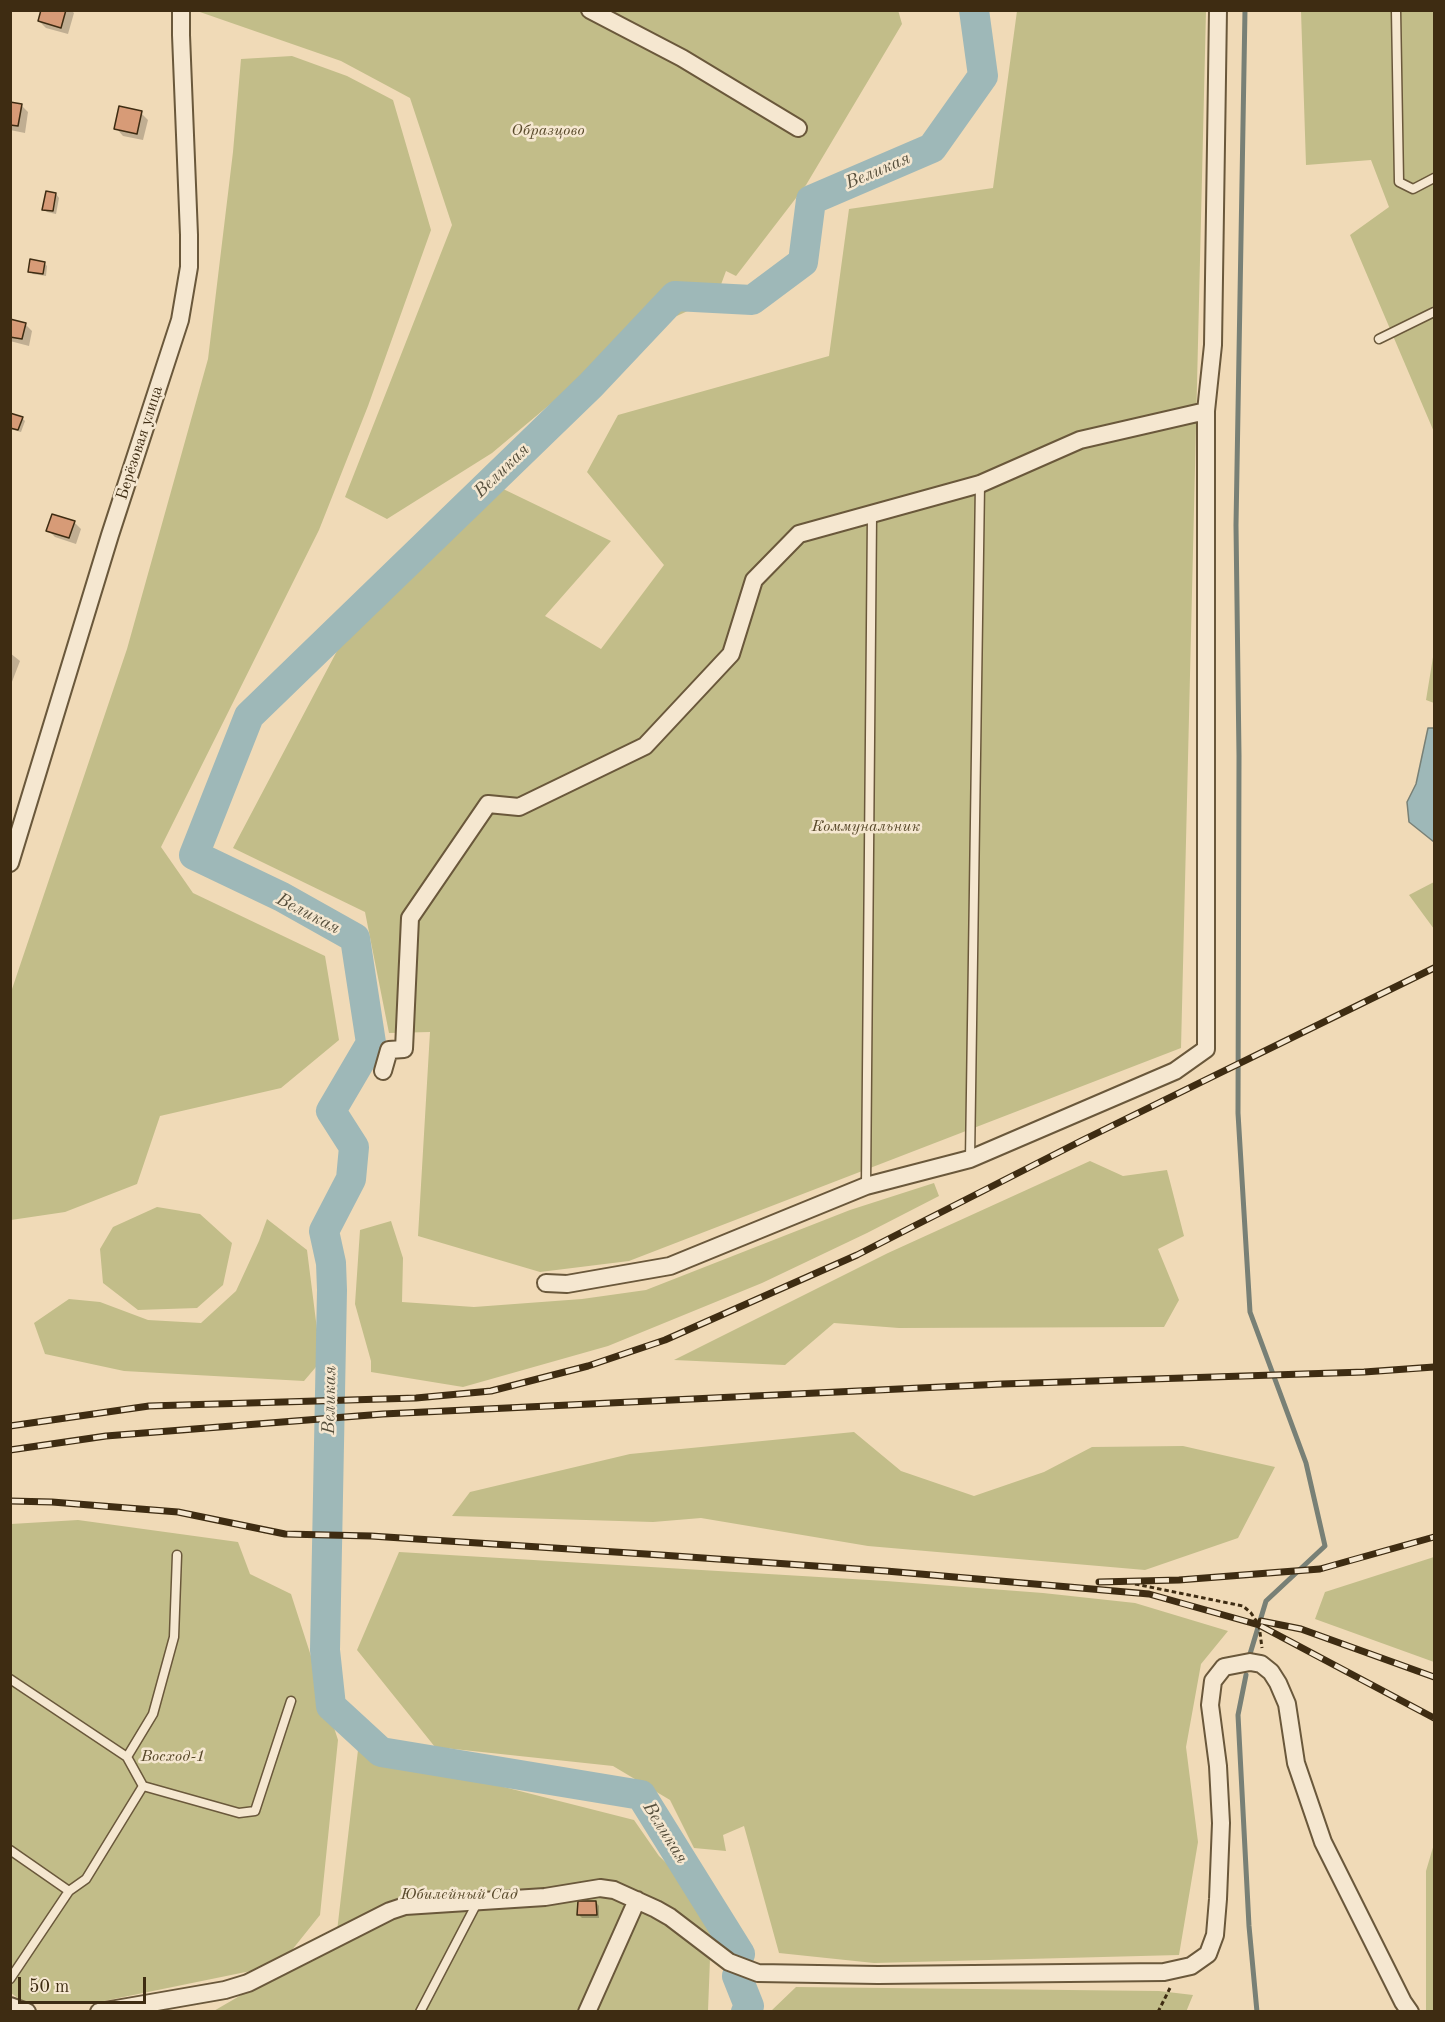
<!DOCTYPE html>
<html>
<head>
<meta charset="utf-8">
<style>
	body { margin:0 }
	#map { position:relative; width:1445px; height:2022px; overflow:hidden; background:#f0dab7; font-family:"Old Standard TT",serif }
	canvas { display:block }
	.frame { position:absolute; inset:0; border:12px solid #3e2c12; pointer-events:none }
	.scale { position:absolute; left:18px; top:1977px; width:128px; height:27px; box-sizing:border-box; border:3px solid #3e2c12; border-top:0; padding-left:8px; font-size:18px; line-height:21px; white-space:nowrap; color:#3e2c12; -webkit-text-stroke:4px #f5e7d0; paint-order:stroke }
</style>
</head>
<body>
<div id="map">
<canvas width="1445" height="2022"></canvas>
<div class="frame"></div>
<div class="scale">50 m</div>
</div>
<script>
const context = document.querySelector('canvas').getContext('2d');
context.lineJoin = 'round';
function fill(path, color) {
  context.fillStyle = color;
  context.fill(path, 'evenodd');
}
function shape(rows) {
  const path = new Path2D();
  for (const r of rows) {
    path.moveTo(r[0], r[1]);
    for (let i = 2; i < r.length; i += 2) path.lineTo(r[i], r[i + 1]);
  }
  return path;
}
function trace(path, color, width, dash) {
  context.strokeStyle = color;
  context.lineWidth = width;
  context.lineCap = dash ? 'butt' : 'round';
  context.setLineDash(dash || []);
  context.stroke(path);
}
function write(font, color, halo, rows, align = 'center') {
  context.font = font + ' "Old Standard TT",serif';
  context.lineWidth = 5;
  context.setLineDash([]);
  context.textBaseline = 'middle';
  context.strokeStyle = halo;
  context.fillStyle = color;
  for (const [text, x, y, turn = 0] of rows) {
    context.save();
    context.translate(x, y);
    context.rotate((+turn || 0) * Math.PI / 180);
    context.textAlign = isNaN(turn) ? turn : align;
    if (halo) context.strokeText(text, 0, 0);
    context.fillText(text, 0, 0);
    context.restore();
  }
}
fill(shape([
	[898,10,902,24,806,185,736,276,726,271,716,298,668,320,566,391,492,453,387,519,345,497,452,225,410,98,341,61,197,11],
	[1017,11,1206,11,1181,1048,629,1261,540,1272,418,1236,430,1032,389,1033,365,912,233,848,356,615,497,486,611,541,545,616,601,649,664,565,587,472,618,415,829,356,849,209,993,188],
	[1301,11,1434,11,1434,432,1350,235,1389,207,1371,160,1306,165],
	[292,56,347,76,393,100,431,230,368,406,319,530,161,847,193,893,325,956,339,1040,281,1088,160,1116,137,1184,65,1212,11,1220,11,992,127,649,208,359,233,152,241,59],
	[1434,651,1434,703,1426,700],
	[1434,882,1434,929,1409,895],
	[1090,1161,1123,1176,1167,1170,1184,1236,1158,1249,1179,1300,1164,1327,899,1328,834,1323,785,1365,674,1360,888,1253],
	[934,1183,939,1196,867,1233,762,1283,608,1346,463,1387,371,1372,371,1361,355,1304,360,1230,391,1221,403,1258,402,1302,474,1307,582,1299,646,1290,850,1210],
	[157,1207,200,1214,232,1243,223,1285,197,1308,138,1310,103,1283,100,1249,113,1227],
	[267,1219,307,1250,321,1361,304,1381,124,1371,45,1354,34,1323,69,1299,100,1302,148,1320,201,1323,236,1291,259,1241],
	[854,1432,901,1471,974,1496,1044,1472,1092,1447,1183,1446,1275,1467,1238,1538,1145,1570,868,1546,701,1518,653,1522,452,1516,470,1492,630,1454],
	[78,1520,238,1542,250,1574,291,1594,338,1740,320,1915,280,1965,104,2001,26,2004,11,1993,11,1524],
	[399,1552,886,1581,1043,1593,1135,1603,1228,1631,1201,1664,1186,1747,1198,1842,1179,1955,874,1963,779,1953,744,1826,723,1835,726,1851,694,1848,670,1800,613,1766,435,1747,357,1650],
	[1434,1557,1434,1662,1315,1619,1325,1592],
	[358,1750,634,1820,659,1856,712,1906,708,2011,212,2012,336,1940],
	[1434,1844,1434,2011,1426,2011,1426,1871],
	[796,1987,1159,1991,1193,1995,1186,2012,771,2011]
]), '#c2bd89');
const water = shape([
	[1428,728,1434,728,1434,842,1409,822,1407,802,1416,784,1428,728]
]);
fill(water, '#9eb8b8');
trace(water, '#788076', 1.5);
fill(shape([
	[42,10,71,10,74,13,68,34,46,28,39,21],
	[10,104,21,105,28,112,25,133,10,130],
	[141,113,148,120,143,140,123,136,116,128],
	[47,193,56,194,59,198,56,214,47,212,44,209],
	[44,263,47,266,46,276,33,274,30,271],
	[10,321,25,324,32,331,29,346,10,341],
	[10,414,22,418,25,421,21,432,10,429],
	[74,522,81,529,76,544,55,537,48,530],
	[10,653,20,661,10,687],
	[596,1902,599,1906,599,1918,582,1918,579,1915]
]), '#0003');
trace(shape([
	[1245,10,1236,525,1239,756,1238,1113,1250,1312,1306,1463,1325,1546,1266,1601,1250,1654],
	[1246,1675,1238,1715,1249,1926,1257,2012]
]), '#788076', 5);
trace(shape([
	[740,1954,641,1795,381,1752,331,1706,325,1650,332,1290,331,1263,324,1231,351,1179,354,1147,331,1111,371,1043,355,938,282,897,194,855,249,716,591,385,675,296,752,300,803,262,811,200,932,148,983,76,974,10],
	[737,1976,749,2006,746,2012]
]), '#9eb8b8', 30);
const building = shape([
	[41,10,66,10,61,28,38,21,41,10],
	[10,102,22,104,18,126,10,125,10,102],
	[119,106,142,111,137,134,114,129,119,106],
	[46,191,56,193,53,211,42,210,46,191],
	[30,259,45,262,43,274,28,272,30,259],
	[10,319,26,323,22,339,10,337,10,319],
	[10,413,23,417,18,430,10,428,10,413],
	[52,514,75,521,69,538,46,531,52,514],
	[578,1901,596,1901,597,1915,577,1915,578,1901]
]);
fill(building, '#d79b77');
trace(building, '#3e2c12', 1.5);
const lane = shape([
	[1396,10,1399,182,1413,189,1434,178],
	[1379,339,1434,312],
	[970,1159,980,484],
	[866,1186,872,515],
	[10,1679,127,1757],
	[143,1786,239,1813,255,1811,291,1701],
	[10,1850,69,1891],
	[10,1979,69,1891,86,1879,143,1786,127,1757,153,1714,174,1637,177,1555],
	[420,2012,478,1901]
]);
const street = shape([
	[590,10,682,58,798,128],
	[10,863,110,535,180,320,189,267,189,235,181,35,181,10],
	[383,1071,389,1050,404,1049,410,918,488,804,519,807,645,746,731,654,754,580,799,534,980,484,1080,440,1206,411],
	[546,1283,567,1284,670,1266,866,1186,970,1159,1175,1071,1206,1049,1206,411,1213,345,1218,10],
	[10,2006,27,2012],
	[99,2012,225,1990,248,1983,390,1911,405,1906,545,1897,600,1888,614,1890,656,1909,670,1917,729,1962,758,1973,878,1975,1164,1972,1191,1966,1208,1954,1215,1935,1218,1899,1221,1823,1218,1766,1210,1705,1213,1681,1224,1667,1250,1662,1261,1664,1271,1672,1278,1683,1287,1704,1296,1763,1323,1842,1403,2002,1410,2012],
	[587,2012,637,1900]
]);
trace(lane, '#6a583b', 11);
trace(street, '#6a583b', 20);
trace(shape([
	[1135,1584,1243,1606,1251,1613,1259,1625,1262,1648],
	[1158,2012,1170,1988]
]), '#3e2c12', 3, [4.5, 3]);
trace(lane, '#f5e7d0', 8);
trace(street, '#f5e7d0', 16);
const rail = shape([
	[10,1426,149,1406,416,1398,491,1391,588,1366,665,1340,857,1255,1081,1141,1434,968],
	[10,1450,106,1436,383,1414,1002,1384,1364,1372,1434,1367],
	[10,1501,52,1502,178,1512,285,1534,371,1536,661,1555,886,1571,1149,1594,1259,1625,1434,1718],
	[1099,1582,1179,1580,1320,1569,1434,1537],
	[1261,1621,1301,1629,1434,1677]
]);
trace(rail, '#3e2c12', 7);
trace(rail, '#f5e7d0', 4.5, [14]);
write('italic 16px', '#58492a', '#f5e7d0', [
	["Образцово",548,131],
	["Коммунальник",866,827],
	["Восход-1",173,1757],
	["Юбилейный Сад",459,1895]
]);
write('16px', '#3e2c12', '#f5e7d0', [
	["Берёзовая улица",140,443,-72]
]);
write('italic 18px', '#564f3c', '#f5e7d0', [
	["Великая",878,171,-23],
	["Великая",502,471,-44],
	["Великая",308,914,27],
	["Великая",330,1400,-89],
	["Великая",665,1833,58]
]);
</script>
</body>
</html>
